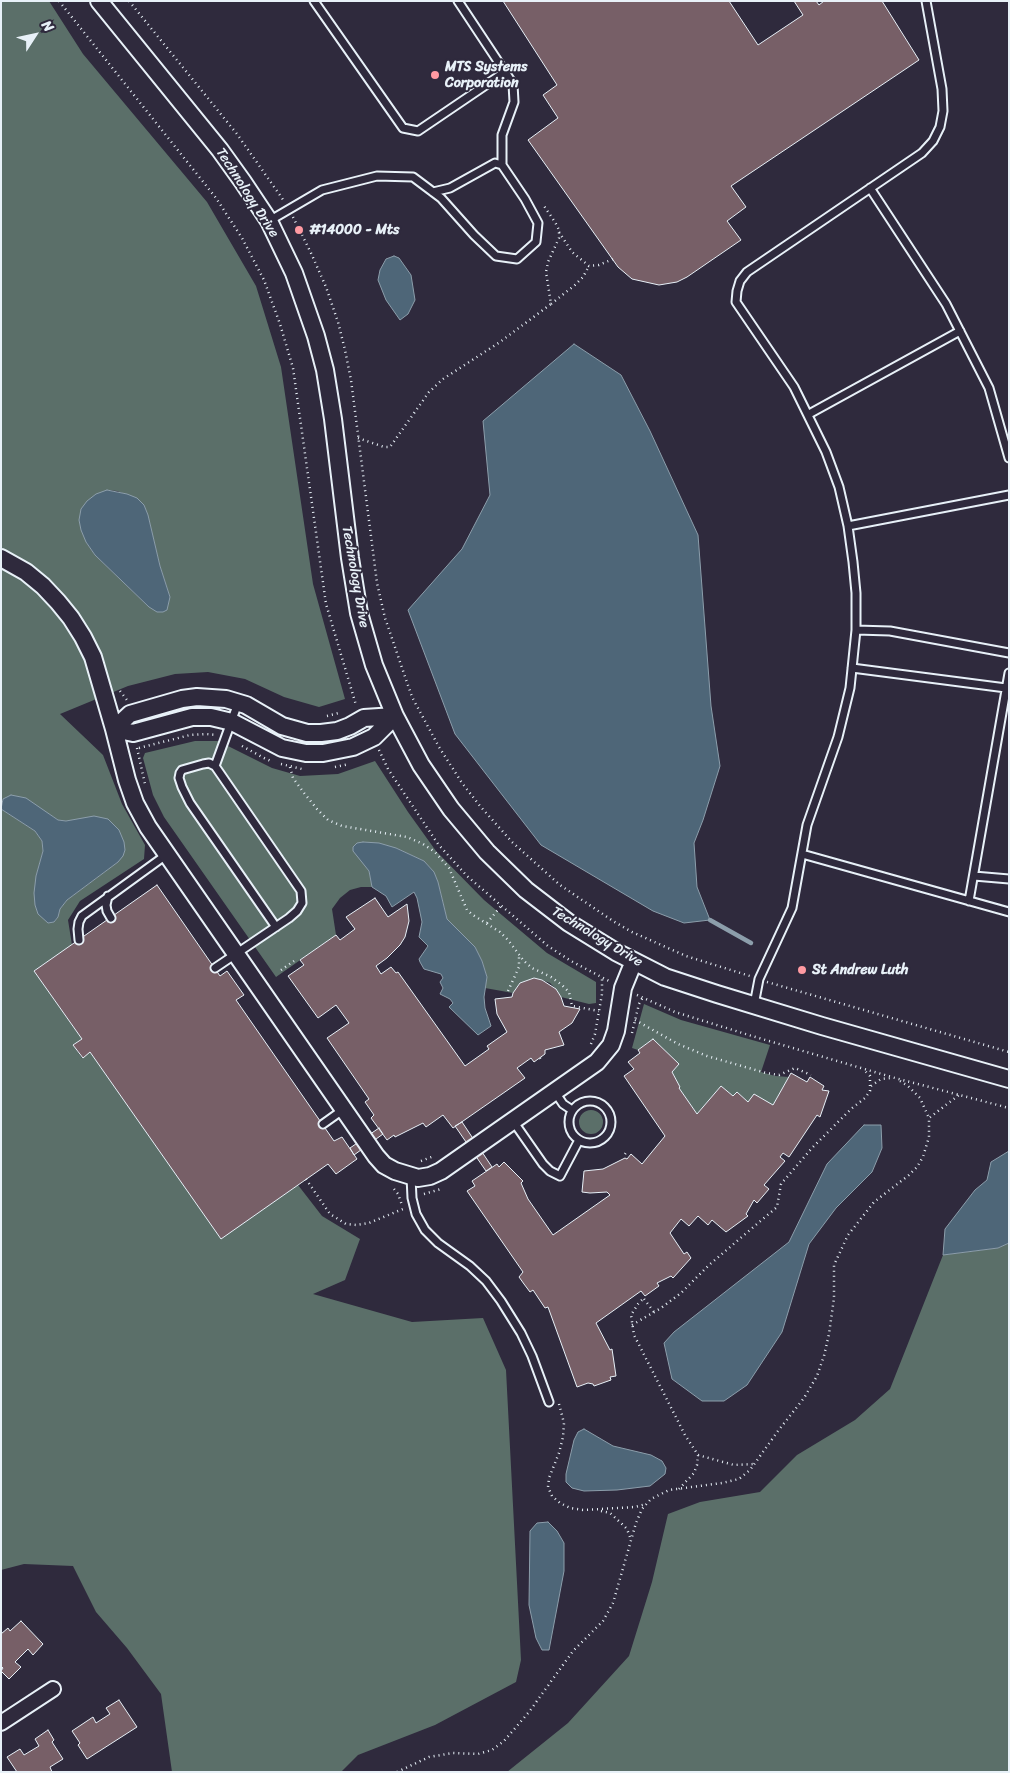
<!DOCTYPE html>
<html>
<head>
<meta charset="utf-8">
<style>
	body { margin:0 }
	#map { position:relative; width:1010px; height:1773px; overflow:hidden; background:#2f2a3d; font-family:Sriracha,sans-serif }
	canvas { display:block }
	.frame { position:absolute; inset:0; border:2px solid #e8f1f8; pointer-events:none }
	.north { position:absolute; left:10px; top:10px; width:50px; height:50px; -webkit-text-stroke:4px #2f2a3d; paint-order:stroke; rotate:55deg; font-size:14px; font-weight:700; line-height:20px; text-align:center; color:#e8f1f8 }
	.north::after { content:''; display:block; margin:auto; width:18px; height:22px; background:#e8f1f8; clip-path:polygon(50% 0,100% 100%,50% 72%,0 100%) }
</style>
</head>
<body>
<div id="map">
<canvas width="1010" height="1773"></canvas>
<div class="frame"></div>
<div class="north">N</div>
</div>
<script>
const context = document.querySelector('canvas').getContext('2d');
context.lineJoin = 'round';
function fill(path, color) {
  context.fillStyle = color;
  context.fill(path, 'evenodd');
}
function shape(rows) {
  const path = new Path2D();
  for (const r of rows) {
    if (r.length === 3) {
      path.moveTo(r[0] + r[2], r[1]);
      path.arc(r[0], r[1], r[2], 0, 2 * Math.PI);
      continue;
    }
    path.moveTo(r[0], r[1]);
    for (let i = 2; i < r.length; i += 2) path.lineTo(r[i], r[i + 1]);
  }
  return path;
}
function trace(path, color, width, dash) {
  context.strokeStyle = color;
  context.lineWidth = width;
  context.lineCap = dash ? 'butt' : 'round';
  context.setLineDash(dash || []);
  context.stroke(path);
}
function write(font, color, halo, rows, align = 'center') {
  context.font = font + ' Sriracha,sans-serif';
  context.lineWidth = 4;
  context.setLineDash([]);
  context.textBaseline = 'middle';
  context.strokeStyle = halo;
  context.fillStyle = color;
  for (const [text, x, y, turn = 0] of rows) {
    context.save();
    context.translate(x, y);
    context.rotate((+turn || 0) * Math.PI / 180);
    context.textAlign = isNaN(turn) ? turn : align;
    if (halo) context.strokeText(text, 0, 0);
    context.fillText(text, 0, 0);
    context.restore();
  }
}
fill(shape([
	[1,1,49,1,83,54,207,202,256,286,281,367,313,584,345,699,319,707,284,697,245,679,208,672,175,674,128,686,60,714,103,755,122,804,145,845,144,859,80,901,68,920,72,945,34,971,82,1039,73,1045,82,1058,90,1052,221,1238,298,1185,322,1216,360,1239,345,1280,313,1294,412,1322,483,1318,506,1370,521,1660,516,1682,435,1725,358,1755,341,1772,172,1772,161,1694,127,1648,96,1612,73,1566,24,1564,1,1570,1,809,35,831,42,841,43,851,36,876,48,923,54,922,58,917,60,909,67,900,118,862,119,830,108,819,66,821,58,820,49,814,3,799,1,803],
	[107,490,117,491,137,499,144,505,148,516,160,566,170,597,149,607,95,555,86,542],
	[195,741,218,741,272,768,300,776,338,774,375,761,408,812,436,851,484,900,547,953,596,982,596,1003,589,1004,561,997,556,989,550,983,542,980,534,978,520,983,513,993,485,988,487,977,482,961,475,947,447,919,438,882,434,872,424,861,396,848,364,864,369,871,372,887,361,887,350,890,340,898,332,909,336,935,276,977,164,817,153,795,143,758,145,753],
	[644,1004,681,1020,770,1045,761,1072,775,1076,789,1077,773,1105,748,1102,737,1092,733,1096,721,1086,697,1114,679,1088,680,1087,672,1072,679,1064,653,1039,638,1050,632,1048],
	[591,1122,12],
	[1009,1243,1009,1772,507,1772,568,1723,629,1656,652,1582,668,1514,700,1502,760,1492,797,1455,855,1420,890,1389,943,1255,998,1248]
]), '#5b6f69');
const water = shape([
	[394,256,399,258,411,275,415,300,408,314,400,320,386,300,378,280,380,270,386,259,394,256],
	[574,344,621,375,650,431,698,535,711,706,720,766,703,820,694,843,697,887,710,920,684,923,653,911,541,845,455,734,408,610,462,549,490,495,483,421,574,344],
	[107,490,127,494,137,498,144,505,148,515,160,566,170,597,167,610,163,612,157,612,149,607,95,555,86,542,81,530,79,520,81,509,87,501,96,494,107,490],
	[11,795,26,798,58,820,66,821,94,816,108,819,119,830,124,842,125,850,123,856,118,862,67,900,60,909,58,917,54,922,48,923,38,914,35,905,34,893,36,876,43,851,42,841,35,831,1,809,3,799,11,795],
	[363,842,379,843,396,848,424,861,434,872,438,882,447,919,475,947,482,961,487,977,484,997,485,1008,491,1026,478,1035,449,1007,453,1003,450,999,440,994,443,988,440,982,443,978,441,974,424,969,420,962,419,959,428,946,419,937,422,922,417,898,414,892,392,907,386,896,372,887,369,871,353,851,353,847,357,843,363,842],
	[864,1125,881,1125,882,1148,872,1172,836,1208,809,1244,782,1332,747,1385,724,1401,702,1401,672,1379,664,1343,674,1332,789,1242,827,1164,864,1125],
	[1009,1151,1009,1243,998,1248,943,1255,945,1229,975,1190,987,1180,991,1162,1009,1151],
	[584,1429,613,1446,651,1455,662,1461,666,1468,665,1474,650,1486,617,1490,584,1491,572,1488,566,1482,566,1474,574,1440,578,1432,584,1429],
	[548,1522,557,1531,564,1543,564,1571,549,1650,542,1650,536,1638,529,1605,530,1531,537,1523,548,1522]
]);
fill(water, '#4e6678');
trace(water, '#8c9eab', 1);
trace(shape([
	[710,920,751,943]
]), '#8c9eab', 4.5);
const building = shape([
	[503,1,729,1,758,45,803,15,794,1,816,1,819,5,824,1,882,1,919,60,731,186,746,207,727,221,741,240,687,277,677,282,659,285,632,279,618,267,528,140,558,118,543,95,557,85,503,1],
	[157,885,220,976,227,971,244,995,236,1000,334,1141,342,1137,357,1159,336,1174,328,1164,221,1239,90,1052,83,1058,73,1045,82,1039,34,971,157,885],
	[375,898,388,917,407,904,409,921,405,937,400,945,387,958,376,966,381,974,391,967,396,973,398,972,465,1066,489,1049,487,1046,507,1032,497,1014,495,999,512,997,513,993,520,983,534,978,542,980,556,989,561,997,564,1006,580,1009,572,1023,559,1032,564,1045,545,1050,545,1054,534,1062,531,1058,517,1068,525,1078,453,1128,443,1115,426,1127,423,1123,395,1137,394,1135,387,1140,371,1118,374,1115,365,1102,369,1099,327,1038,349,1023,336,1005,318,1018,288,976,304,965,300,960,336,935,340,940,355,929,346,917,375,898],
	[653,1039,679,1064,672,1072,680,1087,679,1088,697,1114,721,1086,733,1096,737,1092,748,1102,754,1094,773,1105,791,1073,807,1082,810,1077,824,1086,822,1090,829,1091,820,1117,817,1115,789,1157,783,1153,780,1157,785,1161,764,1185,769,1189,757,1203,754,1200,746,1214,748,1216,726,1232,712,1220,708,1225,698,1216,689,1226,681,1219,670,1233,684,1254,687,1252,691,1258,673,1278,671,1276,657,1283,659,1286,645,1296,641,1291,596,1323,610,1350,612,1349,616,1376,610,1377,611,1380,594,1386,593,1384,588,1383,577,1387,548,1307,545,1308,533,1290,530,1292,524,1284,519,1277,523,1272,467,1191,475,1186,472,1181,497,1164,499,1167,504,1162,523,1181,521,1183,528,1199,553,1235,610,1195,607,1192,590,1193,582,1192,584,1171,603,1169,625,1158,627,1159,631,1154,642,1164,665,1136,624,1076,634,1069,628,1062,640,1053,638,1050,653,1039],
	[462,1122,492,1167,486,1171,455,1126,462,1122],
	[379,1128,383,1134,354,1155,350,1148,379,1128],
	[21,1621,43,1644,33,1655,28,1649,15,1662,21,1667,9,1679,1,1671,3,1668,1,1666,1,1634,8,1628,10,1631,21,1621],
	[119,1700,137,1727,87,1759,78,1745,80,1743,72,1731,93,1717,96,1723,110,1714,106,1708,119,1700],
	[48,1730,54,1740,52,1742,63,1759,50,1767,52,1772,17,1772,7,1757,20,1749,24,1755,39,1746,35,1739,48,1730]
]);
fill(building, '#775f67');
trace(building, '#e8f1f8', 1);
const service = shape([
	[314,1,403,128,418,131,505,72],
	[458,1,513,84,514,102,502,135,502,165],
	[870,188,946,304,989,388,1009,458],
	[269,221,322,190,377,176,413,177,441,198,474,235,496,256,517,259,536,242,538,223,525,199,502,165,495,163,450,188,433,192],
	[809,414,960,331],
	[848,526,1009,495],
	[856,630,890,631,1009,653],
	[852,668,1006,688],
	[215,766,209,763,203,764,182,770,180,773,179,778,182,787,190,803,276,927],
	[802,854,1009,912],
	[974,876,1009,879],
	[108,896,106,905,107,911,111,918],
	[969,901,1009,673],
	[79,940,78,929,79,922,82,916,166,855],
	[215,968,289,918,297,911,302,903,301,891,215,766,238,703],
	[754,1005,759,979,792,908,807,825,838,737,850,688,856,630,856,593,853,562,848,526,839,487,826,452,794,387,736,302,737,291,740,281,747,272,922,153,933,141,940,127,943,111,942,89,926,1],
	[555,1092,563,1104,572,1110],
	[590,1122,21],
	[513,1121,543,1164,550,1171,560,1176,579,1140],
	[323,1124,344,1109],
	[411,1177,412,1198,416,1214,425,1230,438,1243,470,1266,486,1281,501,1301,521,1333,532,1356,549,1402]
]);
const minor = shape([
	[1,1723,53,1689]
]);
const tertiary = shape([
	[99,1,220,150,243,182,269,221,294,273,316,336,325,370,333,419,350,558,359,613,374,665,395,716,421,765,451,809,487,852,526,890,569,923,616,952,665,977,717,994,822,1026,1009,1079],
	[1,558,26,572,43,586,58,602,71,618,83,637,93,657,114,729,127,780,135,803,148,827,376,1156,384,1165,395,1171,418,1178,430,1176,441,1171,597,1062,611,1045,616,1031,623,988,634,961],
	[114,729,133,733,192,717,211,717,232,722,282,748,306,753,323,753,353,747,374,737,395,716],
	[114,729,130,714,182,699,197,697,226,699,246,705,282,726,307,733,321,733,337,731,350,726,364,718,395,716]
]);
trace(service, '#e8f1f8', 11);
trace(minor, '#e8f1f8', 18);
trace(tertiary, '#e8f1f8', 20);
trace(shape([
	[59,1,216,198,242,238,264,280,280,324,293,368,326,604,356,705],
	[129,1,237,134,284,201],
	[293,217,311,253,326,287,338,322,345,350,351,380,377,583,385,618,412,697,439,747,462,783,480,806,512,842,560,885,613,921,632,932,686,956,750,976],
	[559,232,572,252,589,266,599,265,613,259],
	[551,304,575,285,583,277,589,266],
	[358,438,384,447,390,447,429,392,443,379,500,342,551,304,546,272,548,262,559,238,559,230,555,222,544,206],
	[120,691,127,700],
	[327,716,339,713],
	[242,746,264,758,273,762],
	[137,748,145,784],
	[139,748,190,735,206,734,217,735],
	[379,750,388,769,438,844,467,876,548,946,571,961,609,981],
	[281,764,302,769],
	[290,767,293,778,304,793,317,809,328,820,342,826,407,837,423,844,435,852,449,868,467,910,473,915,500,932,508,940,524,961,532,968,551,977,562,985,569,992,572,1006,599,1011],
	[335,767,349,764],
	[487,923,501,906],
	[281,970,294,961],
	[767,982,1009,1052],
	[508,991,519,967,519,956],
	[637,995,675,1012,752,1036,895,1078,1009,1108],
	[635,1020,678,1044,707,1056,766,1073,779,1075,795,1068,811,1075],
	[632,1033,639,1004,643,997],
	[591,1044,595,1034,602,994,602,977],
	[540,1058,543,1062],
	[900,1081,908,1086,920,1098,929,1118],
	[871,1086,881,1079,890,1078],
	[625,1154,628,1150],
	[421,1161,434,1156],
	[306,1179,330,1214,346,1224,356,1225,369,1223,403,1209],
	[394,1189,398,1194,402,1205],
	[424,1194,441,1189],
	[644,1299,654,1312],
	[642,1300,638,1304,631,1315,634,1335,685,1435,698,1455,734,1465,755,1464],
	[632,1325,661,1308,681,1293,709,1265,777,1207,781,1184,812,1148,851,1109,865,1098,870,1091,870,1076,864,1070],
	[559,1404,564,1423,563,1437,559,1453,549,1478,548,1487,552,1496,560,1503,570,1508,583,1510,635,1507,646,1504],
	[679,1489,694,1473,697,1465,698,1455],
	[601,1511,610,1513,622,1524,627,1529,631,1540],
	[397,1772,429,1757,453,1753,478,1754,492,1750,504,1741,529,1712,573,1651,603,1621,613,1603,636,1523,642,1509,651,1499,669,1490,722,1483,739,1479,750,1470,778,1431,804,1398,817,1376,824,1356,829,1334,834,1298,834,1265,848,1235,874,1202,909,1175,917,1167,923,1157,929,1137,929,1118,959,1095]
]), '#e8f1f8', 2.5, [1, 4]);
trace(service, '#2f2a3d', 7);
trace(minor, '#2f2a3d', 14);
trace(tertiary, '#2f2a3d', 16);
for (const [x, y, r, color] of [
	[435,75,5,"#ff9aa2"],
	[299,230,5,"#ff9aa2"],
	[802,970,5,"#ff9aa2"]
]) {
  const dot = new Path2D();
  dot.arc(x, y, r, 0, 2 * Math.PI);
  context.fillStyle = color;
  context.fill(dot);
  trace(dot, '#2f2a3d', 2);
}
write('bold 14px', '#e8f1f8', '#2f2a3d', [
	["MTS Systems",445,67],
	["Corporation",445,83],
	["#14000 - Mts",309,230],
	["St Andrew Luth",812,970]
], 'left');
write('14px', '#e8f1f8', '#2f2a3d', [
	["Technology Drive",247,193,57],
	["Technology Drive",355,577,80],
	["Technology Drive",597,937,31]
]);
</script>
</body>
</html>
